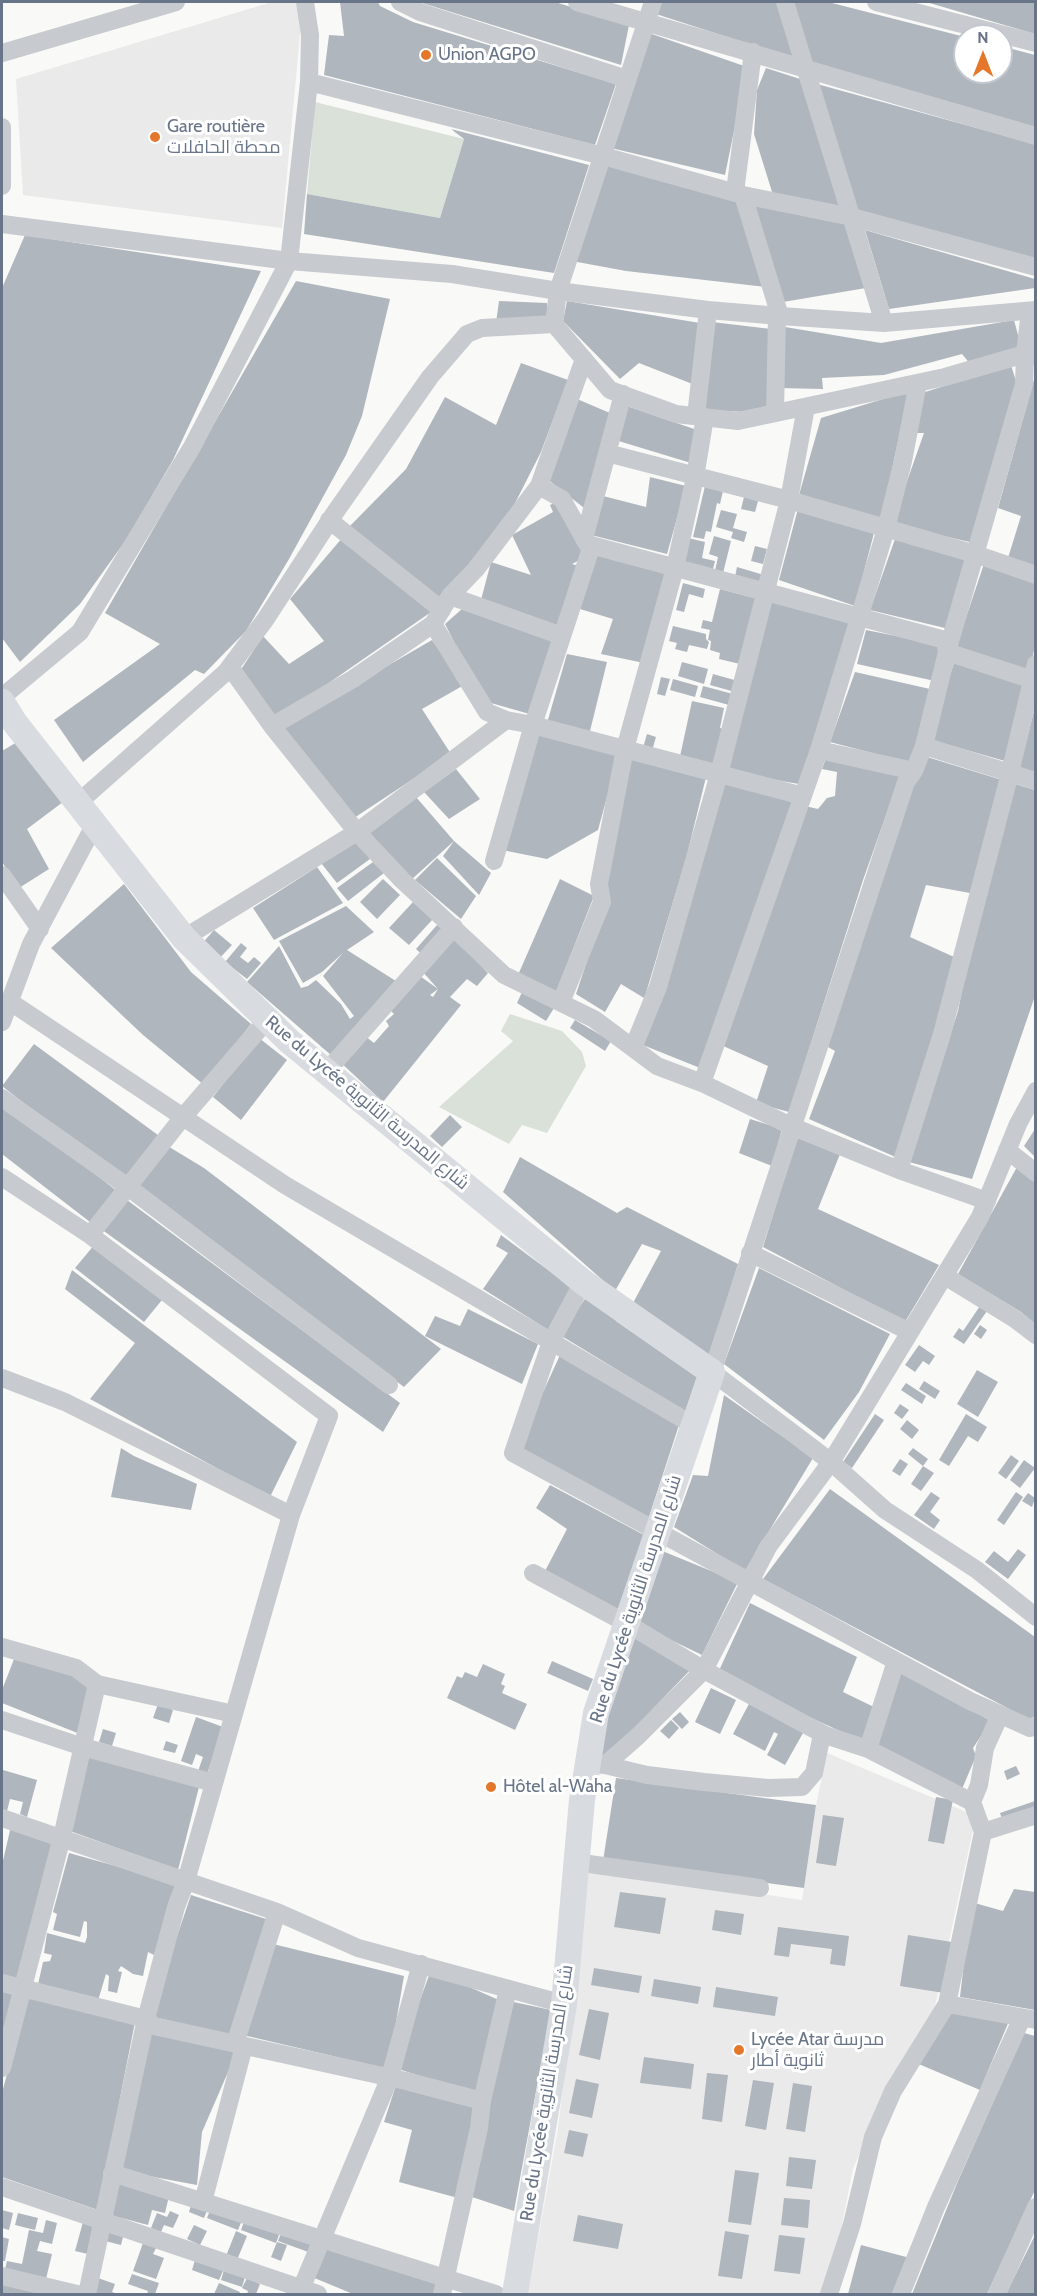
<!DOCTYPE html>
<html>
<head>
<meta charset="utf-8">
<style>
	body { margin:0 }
	#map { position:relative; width:1037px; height:2296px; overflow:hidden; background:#f9f9f7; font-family:Cabin,sans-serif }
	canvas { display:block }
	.frame { position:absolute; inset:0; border:3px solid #687488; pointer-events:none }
	.north { position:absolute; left:953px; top:24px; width:60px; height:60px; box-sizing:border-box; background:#fff; border:2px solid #c3c7cf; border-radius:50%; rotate:0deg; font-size:16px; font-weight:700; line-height:24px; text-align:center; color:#687488 }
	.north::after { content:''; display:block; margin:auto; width:21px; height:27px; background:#e5772b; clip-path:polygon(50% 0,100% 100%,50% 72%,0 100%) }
</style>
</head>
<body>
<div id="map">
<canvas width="1037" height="2296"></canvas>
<div class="frame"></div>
<div class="north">N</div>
</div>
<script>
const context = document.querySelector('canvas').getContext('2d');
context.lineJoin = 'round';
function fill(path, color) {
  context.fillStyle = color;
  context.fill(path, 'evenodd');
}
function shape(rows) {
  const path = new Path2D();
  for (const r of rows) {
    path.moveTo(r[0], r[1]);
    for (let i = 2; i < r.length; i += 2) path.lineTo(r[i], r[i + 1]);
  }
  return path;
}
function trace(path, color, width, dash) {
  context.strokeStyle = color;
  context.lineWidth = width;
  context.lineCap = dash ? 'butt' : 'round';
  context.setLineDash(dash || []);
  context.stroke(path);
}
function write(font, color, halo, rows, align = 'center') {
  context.font = font + ' Cabin,Cairo,sans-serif';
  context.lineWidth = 6;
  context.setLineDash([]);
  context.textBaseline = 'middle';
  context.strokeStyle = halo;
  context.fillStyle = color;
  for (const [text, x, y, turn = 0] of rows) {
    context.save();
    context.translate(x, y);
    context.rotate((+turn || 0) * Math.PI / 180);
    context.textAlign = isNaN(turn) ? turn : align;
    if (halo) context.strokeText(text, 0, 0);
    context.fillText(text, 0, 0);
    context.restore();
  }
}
fill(shape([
	[272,2,303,2,282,228,23,195,16,79],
	[827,1753,976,1816,934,2011,887,2088,853,2169,828,2294,528,2294,558,2128,589,1868,802,1900,816,1805]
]), '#eaeaea');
fill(shape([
	[315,102,464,139,440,218,307,194],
	[510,1014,562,1031,582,1052,586,1066,547,1133,522,1125,509,1144,439,1107,513,1041,501,1031]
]), '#dae1d8');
fill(shape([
	[340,2,378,2,380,6,413,22,616,84,595,145,324,75,329,35,344,36],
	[419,2,555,2,629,25,621,65],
	[660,2,777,2,795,59,656,14],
	[792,2,828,2,965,37,965,72,1001,72,1001,46,1035,55,1035,131,809,63],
	[926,2,1035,2,1035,34],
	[649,33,747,67,725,175,611,148],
	[766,68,803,80,847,212,773,195,754,134,757,90],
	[817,84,1035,144,1035,262,858,215],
	[451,129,589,165,554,273,304,234,307,194,440,218,464,139],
	[608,163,736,198,766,287,626,271,572,261],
	[753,206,846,218,866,288,783,302],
	[865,230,1035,279,1035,288,889,309],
	[25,235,261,271,173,460,126,540,80,604,20,662,2,638,2,288],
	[296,281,390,299,362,416,346,455,289,559,246,631,204,674,195,670,83,762,54,720,160,644,105,613],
	[499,301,547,303,547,322,496,323],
	[567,301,700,323,695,385,639,363,620,379,563,321],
	[1014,320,1022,350,971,365,962,354,884,375,822,378,823,389,778,388,785,327,881,343],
	[712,322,771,329,767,413,704,410],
	[521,363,568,380,541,452,510,513,440,600,350,526,406,469,445,397,496,425],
	[1011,365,1018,388,974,543,892,524,924,433,916,433,922,393],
	[1035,376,1035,566,1008,558,1021,516,998,508],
	[909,391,881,520,799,495,821,418],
	[577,399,617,416,588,511,547,479],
	[624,405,700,431,691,463,612,439],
	[650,477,686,486,667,554,591,535,603,496,646,507],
	[705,486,723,491,720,504,717,503,711,532,706,531,704,539,693,537],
	[744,497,758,501,755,512,741,509],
	[559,501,587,556,572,564,581,567,558,627,481,600,491,562,531,575,512,535,553,512,550,505],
	[799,505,875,529,855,606,779,580],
	[721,510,737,514,733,528,747,532,744,542,731,538,733,532,716,527],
	[714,536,731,541,723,573,715,571,718,557,709,554],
	[343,537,434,610,274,721,240,671,263,636,289,664,324,641,290,599],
	[688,538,705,542,702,558,715,561,712,573,681,565],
	[895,539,971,558,949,629,870,610],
	[755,546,767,549,763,564,751,561],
	[596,554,666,574,644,663,601,654,613,619,580,609],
	[984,564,1035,582,1035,645,1030,670,955,650],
	[737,567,764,575,761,584,735,577],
	[683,583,705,589,703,598,689,594,684,612,676,610],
	[720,589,758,599,740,664,719,659,720,653,710,650,711,641,708,640,710,630,701,628,703,620,712,622],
	[771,600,850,618,826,710,799,784,724,771],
	[463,608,555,637,533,715,484,701,445,624],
	[673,626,706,634,706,639,709,642,707,649,689,645,687,652,675,649,677,643,669,641],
	[866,630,941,645,935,681,857,664],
	[432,640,464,685,422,709,451,754,351,820,280,728],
	[567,654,607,662,589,735,547,723],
	[682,662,708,669,704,684,678,676],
	[954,663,1024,685,1005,761,928,739],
	[855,672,930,689,914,764,830,742],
	[713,674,738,681,735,692,710,685],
	[661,677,670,679,665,696,657,694],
	[673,679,698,686,695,697,670,690],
	[703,686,733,694,729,705,700,697],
	[692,701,724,708,720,728,726,730,717,770,679,761],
	[1035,707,1035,774,1019,770],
	[539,731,619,753,598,830,547,859,502,850],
	[647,734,656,737,651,754,642,751],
	[17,742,63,802,27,829,49,869,19,888,2,862,2,751],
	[630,756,707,773,687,855,646,993,644,998,621,984,605,1012,576,994,604,910,605,869],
	[927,757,1002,780,970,893,926,885,910,937,954,957,900,1159,809,1119,835,1051,828,1047,898,815],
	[826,758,901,773,863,880,789,1112,756,1103,768,1066,721,1045,805,806,818,809,827,798,835,796,837,772,822,769],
	[456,769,480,799,449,819,424,792],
	[721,780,795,799,700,1068,638,1043],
	[1012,783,1035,790,1035,996,972,1179,909,1162,958,1011,974,928],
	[416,797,454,841,411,880,369,832],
	[354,838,370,859,337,883,321,863],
	[454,841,491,873,479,895,443,856],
	[437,858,476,896,461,919,415,880],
	[373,862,384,873,348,901,337,888],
	[317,867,343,903,274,940,253,908],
	[383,879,400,895,377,919,360,902],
	[560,879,594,896,556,992,518,975],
	[124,884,191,972,251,1024,204,1085,143,1035,51,948],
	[413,902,433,919,409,945,389,928],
	[346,906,374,932,347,950,399,983,332,1056,247,982,279,946,301,988,308,986,316,980,341,1004,350,1019,354,1016,323,976,343,953,322,972,303,983,279,941],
	[437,925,447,933,426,958,416,949],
	[214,930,232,945,217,961,200,946],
	[450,933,488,973,477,986,467,979,450,997,461,1005,383,1102,339,1061,365,1036,374,1043,389,1026,386,1021,394,1014,390,1010,420,976,438,989,430,995,433,997,438,989,421,970],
	[241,943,247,948,240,957,248,963,254,957,261,963,247,979,225,962],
	[523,990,554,1008,546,1021,517,1003],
	[575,1020,611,1041,605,1051,570,1028],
	[259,1038,287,1060,241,1120,213,1097],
	[34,1044,162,1138,127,1184,2,1086],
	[2,1102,117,1191,90,1222,2,1154],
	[450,1115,462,1127,442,1147,430,1136],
	[750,1119,782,1129,772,1166,739,1153],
	[1035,1129,1035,1157,1024,1146],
	[798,1134,840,1154,818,1209,939,1265,905,1322,763,1247],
	[166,1145,204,1168,441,1349,404,1387,132,1183],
	[520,1157,617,1213,627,1207,738,1264,709,1357,633,1303,661,1251,642,1244,615,1291,503,1192],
	[1017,1167,1035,1182,1035,1324,1021,1312,958,1274],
	[127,1200,400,1403,383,1432,101,1229],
	[501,1235,571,1287,550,1331,483,1289,508,1253,496,1246],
	[95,1244,166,1295,144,1322,75,1268],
	[759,1268,890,1334,859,1392,824,1440,724,1364],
	[72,1270,297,1442,270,1497,90,1399,135,1343,65,1289],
	[587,1296,620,1313,616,1321,698,1378,688,1413,560,1335],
	[980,1306,987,1311,964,1344,953,1337,959,1328,963,1331],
	[468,1309,538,1344,522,1384,425,1336,435,1316,460,1326],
	[980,1325,987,1330,981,1339,974,1334],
	[919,1345,935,1356,929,1365,923,1361,915,1372,905,1365],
	[560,1355,679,1425,647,1523,518,1447],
	[977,1370,998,1382,978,1417,957,1404],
	[924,1381,940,1391,935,1399,919,1389],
	[906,1383,926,1396,922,1404,901,1390],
	[724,1395,813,1458,745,1571,674,1527,693,1475,708,1476],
	[900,1404,909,1410,902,1419,894,1413],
	[875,1414,884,1420,852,1468,843,1462],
	[966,1414,987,1427,978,1442,968,1436,949,1466,939,1460],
	[907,1420,919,1430,912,1439,900,1429],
	[121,1448,134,1456,197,1484,191,1510,111,1497],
	[913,1448,928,1459,923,1466,908,1454],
	[1011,1455,1019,1461,1006,1479,998,1473],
	[900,1459,908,1464,900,1476,892,1471],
	[1024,1460,1035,1468,1020,1488,1010,1480],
	[923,1466,934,1473,921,1491,911,1484],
	[550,1485,644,1535,617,1614,544,1573,567,1529,536,1508],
	[830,1489,1035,1637,1035,1718,1032,1721,763,1579],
	[931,1492,940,1498,930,1512,940,1520,934,1529,914,1515],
	[1016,1492,1023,1497,1004,1525,997,1520],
	[1028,1493,1035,1498,1032,1507,1022,1501],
	[1018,1549,1026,1555,1008,1579,985,1562,994,1551,1008,1562],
	[660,1550,738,1582,702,1655,636,1623],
	[750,1603,857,1657,843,1692,876,1708,864,1742,717,1675],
	[629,1635,692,1668,607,1757,594,1753],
	[16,1654,92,1683,80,1734,2,1703,2,1690],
	[552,1661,593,1679,588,1691,547,1673],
	[483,1664,505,1674,501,1684,505,1686,502,1693,527,1704,515,1730,447,1698,457,1676,462,1678,465,1672,477,1677],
	[898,1669,991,1721,973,1748,976,1756,962,1789,874,1746],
	[711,1688,736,1700,720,1734,695,1722],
	[751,1700,803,1733,785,1765,767,1755,778,1734,774,1732,765,1751,733,1734],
	[158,1704,173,1710,169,1723,153,1718],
	[680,1712,689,1722,682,1729,672,1719],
	[196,1717,223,1727,206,1777,197,1774,203,1757,196,1754,192,1765,181,1761],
	[671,1720,679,1728,669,1739,660,1731],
	[103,1729,116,1733,112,1746,99,1742],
	[166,1741,178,1745,175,1753,163,1750],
	[85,1751,199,1787,178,1870,70,1831],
	[1016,1766,1020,1774,1007,1780,1004,1771],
	[3,1770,37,1780,27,1817,20,1814,23,1802,10,1799,7,1811,2,1810],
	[616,1778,816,1805,804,1888,603,1861],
	[936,1797,953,1800,944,1844,928,1841],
	[1035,1801,1035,1812,1003,1822,1000,1813],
	[823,1815,844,1818,836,1866,816,1863],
	[11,1826,56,1840,21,1981,2,1976,2,1865],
	[69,1853,177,1883,154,1955,148,1952,143,1976,133,1974,121,1966,118,1971,122,1972,117,1993,108,1991,109,1976,106,1974,97,2004,37,1989,43,1962,50,1961,52,1955,44,1953,47,1933,85,1943,87,1937,87,1922,84,1921,80,1937,53,1930,57,1914,53,1912],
	[1014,1889,1035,1892,1035,2010,960,1997,971,1902,1003,1911],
	[620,1892,666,1898,660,1934,614,1927],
	[191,1895,266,1919,231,2036,150,2016],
	[715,1910,744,1914,741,1935,712,1930],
	[778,1927,849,1936,845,1966,830,1964,832,1949,791,1944,789,1957,774,1955],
	[908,1935,952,1942,944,1993,900,1986],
	[273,1944,404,1976,388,2069,243,2035],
	[594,1968,642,1976,639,1993,591,1985],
	[431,1970,501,2001,477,2094,395,2068],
	[654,1979,701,1987,698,2004,651,1996],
	[716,1987,778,1997,775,2016,713,2007],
	[2,1990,16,1994,2,2052],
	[27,1998,136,2017,98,2210,2,2177,2,2093],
	[509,2001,551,2010,514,2211,469,2196],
	[589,2009,609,2013,600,2060,579,2055],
	[947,2012,1009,2021,980,2090,914,2062],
	[145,2028,238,2049,202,2132,197,2185,116,2170],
	[1024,2033,1035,2036,1035,2190,987,2294,912,2294,958,2181],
	[644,2057,694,2064,691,2089,640,2083],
	[707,2073,728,2075,722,2122,702,2119],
	[576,2079,599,2084,592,2118,569,2113],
	[753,2080,774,2083,766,2130,745,2126],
	[397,2082,479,2104,458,2198,399,2182,412,2130,384,2122],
	[793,2083,812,2086,805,2132,786,2129],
	[569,2130,588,2134,583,2157,564,2153],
	[789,2157,816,2160,812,2189,786,2186],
	[735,2170,759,2173,751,2225,728,2222],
	[118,2183,169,2196,165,2213,152,2210,148,2225,110,2215],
	[784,2198,810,2200,808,2228,781,2225],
	[192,2202,208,2208,204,2218,189,2212],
	[211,2208,242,2220,238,2230,207,2218],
	[2,2210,13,2213,9,2230,2,2228],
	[170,2211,179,2215,173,2228,164,2225,161,2232,151,2228,157,2213,167,2217],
	[18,2213,38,2218,35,2230,15,2225],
	[578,2215,623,2224,618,2249,573,2241],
	[245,2219,280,2232,276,2243,241,2230],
	[46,2220,57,2223,52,2244,40,2241,37,2251,52,2254,45,2283,4,2274,7,2261,22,2264,29,2230,43,2233],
	[83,2222,96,2226,88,2254,75,2251],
	[194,2225,207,2231,200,2245,187,2239],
	[236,2231,247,2236,237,2260,226,2256],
	[282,2231,315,2243,311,2253,278,2241],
	[725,2231,749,2235,742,2279,718,2276],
	[107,2232,123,2237,121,2245,105,2241],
	[779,2235,805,2238,800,2274,774,2271],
	[1035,2235,1035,2294,1006,2294],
	[2,2237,9,2239,5,2261,2,2261],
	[277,2242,287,2245,281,2261,271,2257],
	[143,2243,156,2248,153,2254,164,2258,156,2279,133,2271],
	[861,2245,910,2258,894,2294,848,2294],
	[326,2248,441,2285,437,2294,353,2294,312,2277],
	[195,2260,223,2271,219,2280,192,2270],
	[224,2270,245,2277,242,2287,221,2280],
	[132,2274,159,2283,155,2294,147,2294,148,2291,128,2284],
	[98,2278,115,2284,112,2292,118,2294,93,2294],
	[247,2278,260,2284,256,2294,247,2294,248,2291,242,2288],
	[2,2282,55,2294,2,2294],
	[219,2283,240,2292,239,2294,214,2294]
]), '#b0b6bd');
trace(shape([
	[400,2,420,12,627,79],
	[577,2,1036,136],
	[653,2,558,291,554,324,610,390,676,414,738,421,945,377,1025,354,1035,356],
	[785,2,884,323],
	[876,2,1036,43],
	[2,53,176,2],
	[309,82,603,156,743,195,852,217,1036,267],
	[2,127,2,186],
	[735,192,753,52],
	[743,195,780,316],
	[2,224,289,261,452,274,558,291,708,310,780,316,884,323,1036,310],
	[1030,311,1025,354,1024,384,947,652,924,746,914,771,906,782,712,1372,831,1462,885,1510,977,1570,1036,1617],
	[775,413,777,316],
	[696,416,708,310],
	[607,453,789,500,975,554,1036,575],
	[539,486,584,359],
	[329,520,442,610],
	[584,539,623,394],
	[450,596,562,636],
	[433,624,487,712,506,720,533,725,803,796],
	[230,667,272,726,353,679,433,624,450,596,476,569,539,486,562,499,587,544,945,640,947,652,1036,681],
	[2,697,80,632,192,447,289,261,309,82,310,35,305,2],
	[272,726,357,832,402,880,504,975,594,1019,657,1066,702,1083,819,750,886,529,903,461,918,383],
	[924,746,1036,781],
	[819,750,914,771],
	[79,802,226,672,265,620,334,514,430,377,467,334,482,328,554,324],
	[494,861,533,725,592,545],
	[2,875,40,929],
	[184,938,357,832,506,720],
	[9,1001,285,1185,693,1425],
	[561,1002,602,902,599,884,625,749,675,568,695,477,705,417],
	[2,1022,31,944,95,824],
	[633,1048,658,987,719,774,789,500,806,407],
	[326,1072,454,927],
	[702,1083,791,1126,899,1170],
	[2,1098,128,1187,389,1385],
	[1007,1150,1036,1173],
	[2,1177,90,1235,183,1117,267,1020],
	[987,1201,899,1170,942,1034,1010,773,1036,664],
	[90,1235,329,1416,291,1515],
	[750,1253,910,1332],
	[945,1276,1015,1319,1036,1335],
	[583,1282,551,1342,513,1453,896,1661],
	[2,1378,65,1402,291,1515,186,1881,176,1907,146,2019,87,2294],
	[533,1573,626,1623,704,1670,825,1735],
	[2,1647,76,1668,97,1684,62,1837,2,2068],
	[97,1684,234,1714],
	[1000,1715,985,1748,979,1785,972,1802,868,1749,896,1661,970,1701,1030,1728,1036,1725],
	[2,1720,83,1747,214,1783],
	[587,1764,605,1765,638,1736,704,1670,768,1547,831,1462,980,1217,1018,1124,1036,1091],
	[605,1765,647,1775,704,1782,768,1788,802,1787,814,1773,821,1739,825,1735,868,1749],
	[972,1802,983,1832,1036,1815],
	[2,1818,277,1912,358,1948,564,2004],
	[575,1862,760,1888],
	[2,1983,146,2019,154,2026,406,2081,482,2101,508,1989],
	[947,2004,1036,2020],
	[235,2044,277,1912],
	[112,2173,496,2294],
	[2,2187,318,2294],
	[203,2202,244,2046],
	[2,2276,77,2294],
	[299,2294,390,2077,421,1964],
	[442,2294,479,2128,482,2101],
	[829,2294,852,2224,873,2137,893,2091,947,2004,983,1832],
	[901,2294,936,2207,1022,2018],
	[997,2294,1036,2207]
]), '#c7cace', 18);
trace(shape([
	[2,702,15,723,184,938,289,1041,583,1282,712,1372,596,1713,582,1800,564,2004,515,2294]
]), '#d8dbe0', 26);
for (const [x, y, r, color] of [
	[426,55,6,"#e5772b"],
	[155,137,6,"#e5772b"],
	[491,1787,6,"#e5772b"],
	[739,2050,6,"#e5772b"]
]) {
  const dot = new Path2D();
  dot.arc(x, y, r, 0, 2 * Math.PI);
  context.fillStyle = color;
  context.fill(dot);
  trace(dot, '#fff', 2);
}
write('18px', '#687488', '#fff', [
	["Union AGPO",438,55],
	["Gare routière",167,127],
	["محطة الحافلات",167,148],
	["Hôtel al-Waha",503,1787],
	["Lycée Atar مدرسة",751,2040],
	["ثانوية أطار",751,2061]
], 'left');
write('18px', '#687488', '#fff', [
	["Rue du Lycée شارع المدرسة الثانوية",367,1103,40],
	["Rue du Lycée شارع المدرسة الثانوية",636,1599,-72],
	["Rue du Lycée شارع المدرسة الثانوية",547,2093,-81]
]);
</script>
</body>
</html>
